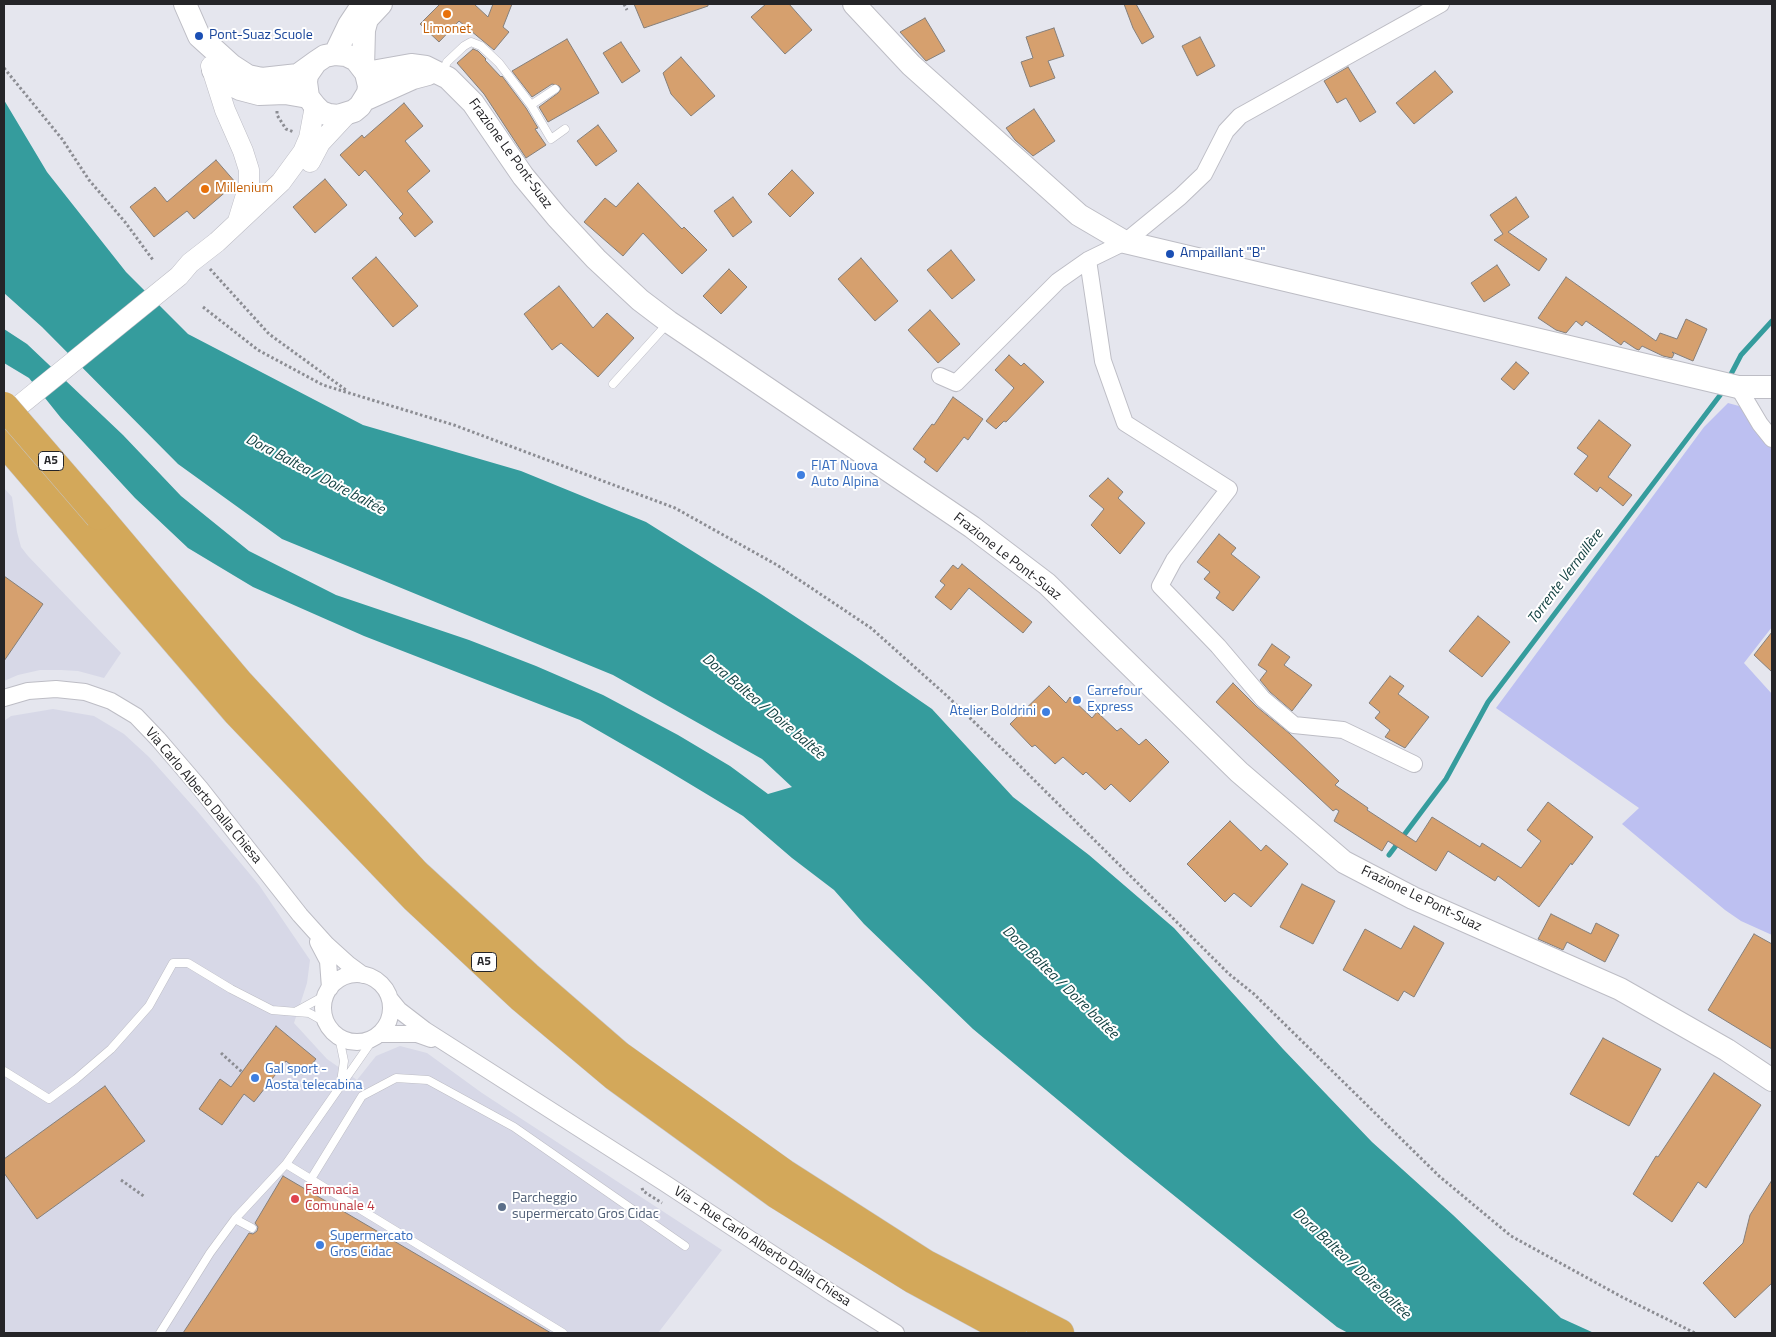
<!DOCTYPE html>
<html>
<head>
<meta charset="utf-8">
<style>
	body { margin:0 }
	#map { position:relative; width:1776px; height:1337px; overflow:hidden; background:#e5e6ee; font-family:"Titillium Web",sans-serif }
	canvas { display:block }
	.frame { position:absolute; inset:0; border:5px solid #252528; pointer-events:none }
</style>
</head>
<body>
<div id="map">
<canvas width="1776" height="1337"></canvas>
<div class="frame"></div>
</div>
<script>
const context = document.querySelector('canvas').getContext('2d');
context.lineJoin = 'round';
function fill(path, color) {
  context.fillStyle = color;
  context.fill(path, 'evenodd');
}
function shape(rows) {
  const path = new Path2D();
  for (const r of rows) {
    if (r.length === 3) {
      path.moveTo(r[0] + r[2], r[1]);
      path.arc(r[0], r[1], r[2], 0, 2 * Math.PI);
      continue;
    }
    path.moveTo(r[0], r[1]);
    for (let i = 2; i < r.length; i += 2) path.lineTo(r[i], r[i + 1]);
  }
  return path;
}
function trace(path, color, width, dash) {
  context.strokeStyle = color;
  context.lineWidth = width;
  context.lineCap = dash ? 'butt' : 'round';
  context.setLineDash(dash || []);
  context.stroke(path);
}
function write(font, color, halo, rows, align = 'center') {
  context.font = font + ' "Titillium Web",sans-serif';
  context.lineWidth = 4;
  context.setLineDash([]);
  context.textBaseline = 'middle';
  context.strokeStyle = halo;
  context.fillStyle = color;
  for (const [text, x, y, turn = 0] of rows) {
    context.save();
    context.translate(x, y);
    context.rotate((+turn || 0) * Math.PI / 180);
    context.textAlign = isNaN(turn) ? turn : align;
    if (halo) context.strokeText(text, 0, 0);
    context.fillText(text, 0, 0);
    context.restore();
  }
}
fill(shape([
	[4,488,12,497,17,532,21,547,28,556,121,653,104,678,78,671,61,670,40,670,18,675,4,681],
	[53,709,94,716,124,734,149,757,198,812,259,885,310,960,307,983,294,1023,327,1059,357,1080,376,1056,400,1046,427,1053,482,1093,722,1250,658,1333,4,1333,4,721,11,716]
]), '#d7d8e7');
fill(shape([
	[1728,403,1739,406,1745,411,1772,444,1772,627,1744,663,1772,694,1772,935,1741,921,1725,910,1622,824,1639,808,1496,708,1704,427]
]), '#bdc0f1');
fill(shape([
	[4,100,47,172,126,272,188,334,363,425,521,471,646,522,761,594,855,656,932,709,1013,797,1089,855,1174,928,1283,1049,1372,1142,1453,1215,1561,1318,1594,1333,1348,1333,1337,1327,1125,1156,973,1029,864,924,834,890,792,858,743,816,660,766,580,720,364,636,253,587,188,548,135,498,61,418,29,378,4,363,4,329,27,344,123,435,181,496,249,551,336,595,469,640,536,666,603,695,678,735,730,766,768,794,792,787,762,759,613,675,282,539,178,464,42,327,4,293]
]), '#359c9d');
trace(shape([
	[1729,378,1741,355,1772,321],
	[1389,855,1446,779,1488,702,1724,390]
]), '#359c9d', 5);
const building = shape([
	[440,4,474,4,488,17,493,4,512,4,503,27,509,32,494,50,459,21,439,42,420,24,440,4],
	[634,4,708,4,708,6,644,28,634,4],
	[766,4,789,4,812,30,785,54,751,17,766,4],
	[1124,4,1136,4,1154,37,1142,44,1133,28,1124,4],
	[925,18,945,51,926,61,900,32,925,18],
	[1054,28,1064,56,1048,61,1055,78,1030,87,1021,62,1033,58,1026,37,1054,28],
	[1200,37,1215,66,1197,76,1182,46,1200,37],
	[567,39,599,93,548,122,539,107,558,93,561,89,559,86,552,84,532,97,512,71,567,39],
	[621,42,640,71,622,83,603,53,621,42],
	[473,49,478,51,486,59,485,60,501,77,502,76,526,108,538,128,535,129,546,145,526,158,484,94,457,63,473,49],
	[681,57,715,96,691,116,671,94,663,73,681,57],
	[1348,67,1376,112,1360,122,1346,98,1337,103,1324,81,1348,67],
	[1435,71,1453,92,1414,124,1396,103,1435,71],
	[404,103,423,126,405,141,430,171,407,191,433,222,415,237,399,218,403,214,365,170,359,176,340,155,362,135,364,138,404,103],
	[1034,109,1055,141,1033,156,1015,140,1006,128,1034,109],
	[598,125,617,151,596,166,577,141,598,125],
	[216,160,236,183,194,219,187,211,154,237,130,207,155,187,167,202,216,160],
	[792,170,814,193,790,217,768,194,792,170],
	[325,179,347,205,315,233,293,207,325,179],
	[638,183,682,229,684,227,707,250,682,274,643,233,623,256,584,222,605,198,616,207,638,183],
	[733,197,752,222,733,237,714,211,733,197],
	[1516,197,1529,217,1508,232,1547,259,1539,271,1494,240,1503,234,1490,215,1516,197],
	[951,250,975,280,952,299,927,270,951,250],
	[376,257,418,306,393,327,352,278,376,257],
	[861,258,898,301,875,321,838,279,861,258],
	[1497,265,1510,285,1484,302,1471,283,1497,265],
	[729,269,747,287,721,314,703,296,729,269],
	[1566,277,1656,341,1660,333,1677,339,1686,319,1707,329,1693,361,1672,352,1674,354,1672,358,1663,356,1642,346,1639,350,1636,349,1624,341,1621,345,1586,321,1582,326,1576,321,1566,333,1556,330,1538,318,1566,277],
	[559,286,593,328,607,313,634,338,598,377,561,343,552,350,524,314,559,286],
	[930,310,960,344,938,363,908,330,930,310],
	[1009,355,1021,366,1024,363,1044,382,1006,422,1004,421,996,429,986,421,1014,388,995,370,1009,355],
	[1516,362,1529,373,1514,390,1501,379,1516,362],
	[953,397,983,419,968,440,964,437,937,472,924,462,926,459,913,449,932,424,934,425,953,397],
	[1599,420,1631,445,1608,477,1632,495,1623,506,1600,487,1597,492,1574,474,1588,456,1577,448,1599,420],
	[1108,478,1123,492,1118,498,1145,523,1120,554,1091,525,1104,509,1089,496,1108,478],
	[1219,534,1236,548,1231,554,1260,577,1233,611,1216,598,1220,592,1204,579,1210,572,1197,562,1219,534],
	[962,564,1032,622,1023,633,969,588,951,610,935,597,945,585,940,581,953,565,958,569,962,564],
	[4,576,43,604,4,661,4,576],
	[1478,616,1510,642,1482,677,1449,651,1478,616],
	[1772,632,1772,672,1754,655,1772,632],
	[1272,644,1290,657,1284,665,1312,685,1292,711,1270,692,1260,680,1267,671,1258,665,1272,644],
	[1390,676,1404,686,1398,694,1429,717,1405,748,1385,737,1390,730,1375,718,1380,712,1369,703,1390,676],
	[1233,683,1257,707,1289,733,1339,781,1335,785,1368,808,1367,810,1416,842,1432,817,1480,847,1482,843,1521,868,1541,841,1527,830,1548,802,1593,837,1572,865,1571,863,1539,907,1498,876,1495,881,1448,851,1436,871,1388,841,1382,851,1334,821,1339,811,1336,809,1333,811,1216,702,1233,683],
	[1049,686,1066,703,1070,697,1092,718,1097,712,1117,731,1121,728,1139,745,1146,739,1169,762,1130,802,1111,784,1105,790,1086,772,1083,775,1063,757,1055,764,1035,745,1032,747,1010,724,1049,686],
	[1230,821,1261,851,1266,845,1288,864,1251,907,1234,893,1225,902,1187,864,1230,821],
	[1302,884,1335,901,1313,944,1280,927,1302,884],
	[1551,914,1591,934,1596,923,1619,935,1605,962,1567,942,1563,950,1538,939,1551,914],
	[1414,926,1444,943,1414,997,1404,991,1398,1001,1343,970,1365,929,1401,949,1414,926],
	[1754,934,1772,944,1772,1049,1708,1010,1754,934],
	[276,1026,316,1059,303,1075,286,1061,254,1102,244,1094,222,1125,199,1109,220,1079,231,1087,276,1026],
	[1603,1038,1661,1069,1629,1126,1570,1094,1603,1038],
	[1714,1073,1761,1105,1706,1188,1698,1182,1672,1222,1633,1194,1656,1156,1658,1157,1714,1073],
	[105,1086,145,1141,37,1219,4,1173,4,1159,105,1086],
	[283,1176,428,1261,551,1333,183,1333,249,1233,253,1234,257,1231,258,1227,255,1223,283,1176],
	[1772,1180,1772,1283,1735,1318,1703,1283,1743,1243,1750,1215,1772,1180]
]);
fill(building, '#d6a06e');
trace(building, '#857f7a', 1);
const service = shape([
	[442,73,447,62,464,46,471,42,481,46,499,63,531,105,551,139,565,129],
	[531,105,555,89],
	[613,384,668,323],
	[297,1011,326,995],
	[339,1037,344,1061,341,1082],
	[374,1038,286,1164,563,1333],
	[4,1071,49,1099,76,1079,111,1049,149,1006,173,963,188,963,231,989,272,1010,309,1013,327,1023],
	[311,1179,362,1096,396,1078,428,1080,514,1127,685,1246],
	[235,1219,252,1228],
	[160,1333,210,1253,235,1219,286,1164]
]);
const minor = shape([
	[1088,260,1103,361,1125,423,1229,489,1174,560,1160,586,1218,646,1263,699,1294,725,1343,730,1414,764],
	[940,376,956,383,1058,281,1088,260,1125,242,1180,197,1204,174,1226,131,1240,116,1441,4],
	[1738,387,1760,424,1772,439],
	[4,698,28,691,56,689,85,692,111,701,136,716,158,739,200,788,300,915,327,945,348,964,363,975],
	[318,942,328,961,330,988],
	[357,1008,34],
	[390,999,399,1010,425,1030,663,1182,832,1293,896,1333],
	[379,1034,417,1034,431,1039]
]);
const tertiary = shape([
	[211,66,225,110,243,151,249,170,249,185,238,221],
	[310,162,320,143,347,114],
	[4,418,179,276,190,263,217,242,281,182,303,152,309,138,315,106]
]);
const secondary = shape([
	[185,4,199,36,231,65,248,76,262,79,298,75,316,62,325,56,335,54,346,55,356,60,366,73,369,86,368,93,360,106,354,111,338,116,329,115,321,112,315,106,308,97,306,82,307,75,316,62],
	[854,4,911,65,1079,215,1125,242,1738,387,1772,387],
	[335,54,349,25,363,4],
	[363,68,364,30,367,19,381,4],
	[213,70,225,82,240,89,259,94,285,93,308,97],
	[366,73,411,65,426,67,448,78,473,103,523,176,557,217,596,259,640,300,669,322,972,527,1047,584,1239,772,1344,862,1413,898,1620,989,1727,1050,1772,1080],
	[364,100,413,78,428,74]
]);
const motorway = shape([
	[4,442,236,712,415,899,521,998,615,1077,776,1194,914,1280,1012,1333],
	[99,516,239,682,416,873,528,976,619,1055,784,1173,926,1264,1060,1333]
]);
trace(service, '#bdbdc5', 9);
trace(minor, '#bdbdc5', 18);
trace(tertiary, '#bdbdc5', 21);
trace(secondary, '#bdbdc5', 24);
trace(motorway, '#c6c6c7', 29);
trace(shape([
	[624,4,627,10],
	[4,68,62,139,89,180,125,222,153,260],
	[277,111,277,115,286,129,294,132],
	[210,269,269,334,346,390],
	[203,307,258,350,323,385,454,425,675,508,777,565,871,628,946,695,1018,764,1229,974,1254,994,1439,1176,1511,1236,1622,1297,1695,1333],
	[221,1053,242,1072],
	[121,1180,145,1197],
	[642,1188,643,1191,662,1203]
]), '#8c8d93', 3, [2.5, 2.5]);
trace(service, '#fff', 8);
trace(minor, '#fff', 16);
trace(tertiary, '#fff', 20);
trace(secondary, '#fff', 22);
trace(motorway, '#d3a85a', 28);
const motorwayBridge = shape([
	[4,406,99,516]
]);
trace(motorwayBridge, '#c6c6c7', 29, []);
trace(motorwayBridge, '#d3a85a', 28);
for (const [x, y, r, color] of [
	[447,14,5,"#e8710a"],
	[199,36,5,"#1a4fb4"],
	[205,189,5,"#e8710a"],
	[1170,254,5,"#1a4fb4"],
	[801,475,5,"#3f7fe0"],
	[1077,700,5,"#3f7fe0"],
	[1046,712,5,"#3f7fe0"],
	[255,1078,5,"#3f7fe0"],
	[295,1199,5,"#e0444e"],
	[502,1207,5,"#5c6f8a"],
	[320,1245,5,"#3f7fe0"]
]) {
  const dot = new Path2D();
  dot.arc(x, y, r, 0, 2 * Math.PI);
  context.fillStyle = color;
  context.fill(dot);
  trace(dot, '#fff', 2);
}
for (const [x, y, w] of [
	[51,461,25],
	[484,962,25]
]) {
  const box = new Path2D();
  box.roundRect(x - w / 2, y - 9.5, w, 19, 4);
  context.fillStyle = '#fff';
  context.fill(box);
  trace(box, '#252528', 1);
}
write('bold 12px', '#252528', null, [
	["A5",51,461],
	["A5",484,962]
]);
write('14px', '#c56008', '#fff', [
	["Limonet",447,30],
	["Millenium",215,189,"left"]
]);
write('14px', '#164399', '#fff', [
	["Pont-Suaz Scuole",209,36],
	["Ampaillant \"B\"",1180,254]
], 'left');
write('14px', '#252528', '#fff', [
	["Frazione Le Pont-Suaz",510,154,54],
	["Frazione Le Pont-Suaz",1007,557,38],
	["Via Carlo Alberto Dalla Chiesa",203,796,50],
	["Frazione Le Pont-Suaz",1421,899,26],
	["Via - Rue Carlo Alberto Dalla Chiesa",762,1247,33]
]);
write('14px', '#366cbe', '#fff', [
	["FIAT Nuova",811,467],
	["Auto Alpina",811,483],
	["Carrefour",1087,692],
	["Express",1087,708],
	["Atelier Boldrini",1036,712,"right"],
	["Gal sport -",265,1070],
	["Aosta telecabina",265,1086],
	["Supermercato",330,1237],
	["Gros Cidac",330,1253]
], 'left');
write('14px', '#be3a42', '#fff', [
	["Farmacia",305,1191],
	["Comunale 4",305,1207]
], 'left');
write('14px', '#4e5e75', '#fff', [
	["Parcheggio",512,1199],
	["supermercato Gros Cidac",512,1215]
], 'left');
write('italic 15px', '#154343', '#fff', [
	["Dora Baltea / Doire baltée",315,475,28],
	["Torrente Vernaillère",1566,577,-53],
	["Dora Baltea / Doire baltée",763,707,40],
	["Dora Baltea / Doire baltée",1060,983,44],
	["Dora Baltea / Doire baltée",1351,1264,43]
]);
</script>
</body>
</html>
